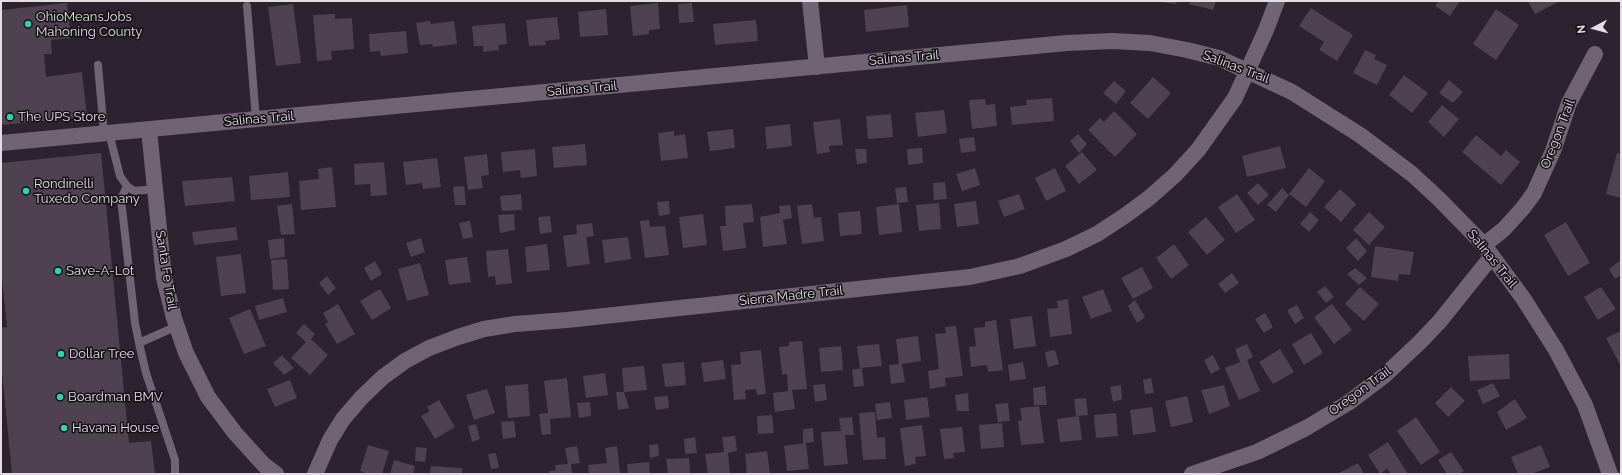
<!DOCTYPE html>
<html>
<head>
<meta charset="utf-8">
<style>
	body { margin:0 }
	#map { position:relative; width:1622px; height:475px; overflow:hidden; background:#2d222f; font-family:Raleway,sans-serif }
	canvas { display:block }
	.frame { position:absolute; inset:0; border:2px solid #e4dde6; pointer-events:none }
	.north { position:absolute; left:1574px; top:8px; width:40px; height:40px; -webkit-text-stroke:3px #130e14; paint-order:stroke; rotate:264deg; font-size:11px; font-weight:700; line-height:16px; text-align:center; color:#e4dde6 }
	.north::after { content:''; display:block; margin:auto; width:14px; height:18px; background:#e4dde6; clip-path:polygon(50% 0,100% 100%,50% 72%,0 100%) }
</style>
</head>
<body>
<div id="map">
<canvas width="1622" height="475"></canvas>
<div class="frame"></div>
<div class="north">N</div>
</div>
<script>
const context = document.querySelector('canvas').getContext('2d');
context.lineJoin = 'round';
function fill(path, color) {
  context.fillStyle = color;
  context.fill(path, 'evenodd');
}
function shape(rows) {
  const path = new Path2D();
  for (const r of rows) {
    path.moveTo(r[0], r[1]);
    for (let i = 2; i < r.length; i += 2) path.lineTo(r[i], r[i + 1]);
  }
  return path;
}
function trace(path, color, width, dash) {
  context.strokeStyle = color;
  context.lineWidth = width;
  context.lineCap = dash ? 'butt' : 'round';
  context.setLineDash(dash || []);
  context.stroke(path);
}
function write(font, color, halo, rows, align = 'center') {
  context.font = font + ' Raleway,sans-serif';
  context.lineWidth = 3;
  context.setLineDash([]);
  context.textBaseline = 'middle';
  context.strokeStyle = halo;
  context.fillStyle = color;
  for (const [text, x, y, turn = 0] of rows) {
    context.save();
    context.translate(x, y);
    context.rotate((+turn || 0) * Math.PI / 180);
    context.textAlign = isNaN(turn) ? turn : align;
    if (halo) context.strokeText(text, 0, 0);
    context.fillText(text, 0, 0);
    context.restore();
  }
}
fill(shape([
	[1160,1,1177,1,1176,4,1160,2],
	[1190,1,1216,1,1213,10,1189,4],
	[1439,1,1460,1,1450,16,1435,6],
	[1528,1,1560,1,1535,14],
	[67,3,71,38,51,40,52,54,44,54,46,77,82,72,87,117,1,125,1,10],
	[658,3,660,29,649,30,649,34,633,36,630,6],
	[692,3,694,22,679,23,678,4],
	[293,4,301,63,276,66,268,7],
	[907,5,909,27,866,32,864,10],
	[1311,8,1353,35,1337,61,1319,50,1324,42,1299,26],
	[606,9,608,35,580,37,578,12],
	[1496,9,1519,25,1496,60,1473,44],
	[335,14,335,19,352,18,354,49,331,51,332,60,317,61,313,15],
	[557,17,560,39,545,41,546,45,529,46,526,20],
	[756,20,758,41,715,45,713,24],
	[430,21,431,24,454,21,457,44,433,47,432,44,420,45,416,23],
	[505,23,507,44,498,45,499,50,483,52,483,46,474,46,472,26],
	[406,31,408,53,381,56,380,51,370,52,369,34],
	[1365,50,1376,55,1374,59,1387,65,1377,85,1353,73],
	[1404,75,1428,93,1412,113,1389,95],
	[1153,77,1171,93,1148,119,1130,103],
	[1449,80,1463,92,1453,103,1439,93],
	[1114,81,1126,91,1116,104,1103,93],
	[1052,98,1054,121,1012,125,1010,107,1027,105,1026,100],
	[985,99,986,105,995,104,997,126,972,129,969,100],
	[1442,105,1459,119,1444,137,1428,122],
	[944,110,947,133,918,137,915,113],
	[1114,111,1137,134,1115,157,1088,130,1100,118,1104,122],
	[891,114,893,137,868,139,866,116],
	[840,119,843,145,829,146,830,152,817,154,813,122],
	[790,124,792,146,767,149,765,127],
	[733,129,735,148,710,151,707,132],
	[674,131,674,136,685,134,688,158,661,161,658,133],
	[1078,134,1087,144,1079,153,1070,141],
	[1476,135,1501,156,1506,150,1520,162,1501,185,1462,152],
	[974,137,976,151,961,153,959,139],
	[585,144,587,165,554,168,552,147],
	[1280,146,1286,168,1247,177,1242,156],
	[922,148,923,163,908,165,907,149],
	[535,149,537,176,521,178,520,170,503,172,501,152],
	[855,149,866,149,867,163,857,164],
	[1082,152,1097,170,1079,184,1065,166],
	[101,153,129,443,151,441,155,474,12,474,1,362,1,328,7,327,1,268,1,163],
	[1617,153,1621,154,1621,198,1606,194],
	[487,154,489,175,481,176,483,188,468,190,464,157],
	[437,158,441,187,423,189,422,183,406,185,403,162],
	[384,162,387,195,371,196,370,184,355,185,354,164],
	[332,167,336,207,301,210,299,181,319,179,318,169],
	[975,168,980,185,962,191,956,174],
	[1055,168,1066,191,1046,201,1035,178],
	[1309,168,1325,181,1306,207,1289,194],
	[288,172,290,197,251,200,249,176],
	[232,177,235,201,185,206,182,181],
	[945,182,947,199,934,200,933,183],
	[1258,183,1269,195,1258,205,1247,193],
	[464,186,466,205,455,205,453,187],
	[906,187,908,202,897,203,895,188],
	[1282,188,1289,195,1276,212,1267,205],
	[1340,189,1356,204,1341,222,1324,207],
	[521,194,522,210,502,211,500,196],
	[1019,194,1025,209,1004,217,998,201],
	[1237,194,1255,220,1236,233,1218,207],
	[669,201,670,214,659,216,657,202],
	[976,201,979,224,957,227,954,204],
	[939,203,941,229,919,231,916,205],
	[292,204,295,234,281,235,277,206],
	[752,204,754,222,743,223,746,248,723,251,720,226,726,226,725,206],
	[812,204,814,218,821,217,824,241,802,244,797,206],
	[899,204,902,232,879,235,876,207],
	[790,205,792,218,783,220,787,244,763,247,760,217,780,213,779,206],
	[860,211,862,234,840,236,838,213],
	[1310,212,1319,220,1309,232,1300,224],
	[1369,212,1385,227,1369,245,1353,230],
	[514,214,515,230,500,233,498,215],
	[703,214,707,245,683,248,679,217],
	[550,216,552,232,540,234,538,217],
	[1206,217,1225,240,1207,255,1188,232],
	[649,220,650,227,665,226,669,255,645,258,640,221],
	[470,221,473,237,463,239,459,223],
	[1566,222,1590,263,1568,276,1544,235],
	[592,223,594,236,586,237,590,264,567,267,563,236,577,234,576,225],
	[236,227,238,240,194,245,192,232],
	[628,237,631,259,605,263,602,240],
	[284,238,285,257,270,259,268,240],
	[421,238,425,252,411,257,406,243],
	[1356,238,1367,251,1358,261,1346,248],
	[547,244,550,270,527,272,525,247],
	[1174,244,1189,265,1171,279,1156,258],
	[1375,246,1414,252,1410,275,1399,274,1398,281,1371,277],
	[508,249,512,283,496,285,495,276,488,277,486,251],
	[241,254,246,293,221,296,216,257],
	[467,257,471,282,449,285,445,260],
	[287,259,289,289,273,290,271,260],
	[1621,260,1621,275,1615,279,1609,269],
	[375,261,382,274,371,281,364,268],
	[420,263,429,295,407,301,398,269],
	[1142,267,1153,288,1133,299,1121,278],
	[1355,268,1367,278,1359,285,1347,274],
	[1232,273,1239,283,1225,293,1218,284],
	[327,276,336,288,328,295,319,283],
	[1325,286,1334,297,1326,303,1317,292],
	[1360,287,1379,304,1364,321,1345,304],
	[1601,287,1616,309,1598,320,1584,297],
	[380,289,391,308,372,320,360,301],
	[1103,289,1112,311,1091,319,1082,297],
	[283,298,287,312,259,320,255,306],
	[1068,299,1072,334,1050,337,1047,309,1058,308,1057,301],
	[1135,300,1145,317,1137,323,1128,306],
	[338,304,355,334,337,344,325,324,328,322,323,313],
	[1332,304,1352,330,1334,344,1314,317],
	[1297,305,1304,318,1295,324,1287,310],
	[250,309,266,346,244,354,229,318],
	[1265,313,1273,327,1264,333,1255,319],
	[1032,316,1036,346,1014,349,1010,319],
	[996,320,1003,370,988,372,987,365,971,367,969,347,976,346,974,328,985,327,985,322],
	[304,324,315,334,311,339,328,355,310,375,291,358,306,342,296,333],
	[956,326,963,376,945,378,946,386,930,389,928,371,939,369,935,334,946,333,945,327],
	[1621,331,1621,362,1619,363,1606,338],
	[1311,333,1323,353,1304,365,1292,344],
	[918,336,921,361,902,364,905,382,891,384,889,365,899,364,896,339],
	[802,341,807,389,792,390,795,409,775,412,773,393,788,391,787,374,782,375,779,347,789,346,789,342],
	[879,344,882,366,860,368,857,346],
	[1247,344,1253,357,1247,360,1260,391,1239,400,1225,368,1240,362,1235,349],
	[841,346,843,370,821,372,819,348],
	[1280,349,1294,372,1273,384,1259,362],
	[761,350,766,394,757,395,756,389,745,390,746,399,734,400,731,365,741,364,740,352],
	[1055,350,1059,364,1048,367,1045,352],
	[1509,354,1510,379,1470,381,1468,356],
	[282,355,294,368,284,375,273,363],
	[1213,355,1220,369,1211,374,1204,360],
	[723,360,726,379,704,382,701,363],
	[684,362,686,385,665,387,662,364],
	[1023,362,1026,379,1010,381,1008,365],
	[644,366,647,390,624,392,622,368],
	[862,368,864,386,854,387,852,370],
	[605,373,608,395,586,398,583,376],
	[567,378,571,417,550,419,551,434,542,435,539,414,548,413,544,381],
	[1151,378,1154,393,1145,394,1143,380],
	[290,380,297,398,275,407,267,389],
	[1493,383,1500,396,1483,404,1477,390],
	[528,384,530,416,508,418,505,386],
	[825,384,827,400,815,402,813,385],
	[1121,385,1122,399,1113,402,1110,387],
	[1224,385,1230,406,1209,414,1201,390],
	[1045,386,1047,405,1034,405,1033,388],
	[1451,387,1465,401,1448,417,1435,403],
	[487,389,495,413,474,420,466,395],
	[616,392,624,392,629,408,618,410],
	[968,393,969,411,957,411,955,395],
	[668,396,669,408,656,410,654,397],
	[1187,396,1193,422,1171,427,1165,401],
	[927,397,930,417,906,420,904,400],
	[1086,398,1088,415,1076,416,1074,399],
	[1515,399,1527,418,1506,430,1497,412],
	[439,400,455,427,435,439,421,416,430,411,427,407],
	[590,402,591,416,579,418,577,403],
	[890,402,892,418,877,420,875,404],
	[1008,403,1010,421,998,422,995,404],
	[1039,406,1044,443,1021,445,1018,421,1022,420,1020,408],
	[1152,407,1156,432,1133,435,1130,410],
	[875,412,877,438,885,437,886,459,863,460,859,413],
	[1116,413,1118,436,1096,438,1094,415],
	[772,415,774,433,758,434,757,416],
	[1079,416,1082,440,1060,442,1057,419],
	[852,417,854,435,845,435,848,464,824,466,821,432,841,431,839,418],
	[1416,417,1440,452,1421,465,1397,431],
	[514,421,516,437,503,439,501,422],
	[1002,423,1004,447,981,449,979,425],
	[476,424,480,439,472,442,468,426],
	[922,425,926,456,915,457,916,464,905,466,900,428],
	[962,427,965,452,953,453,954,458,944,459,940,429],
	[813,428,814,442,803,443,803,429],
	[735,436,737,451,728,453,730,474,708,474,705,454,724,452,722,437],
	[695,437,697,453,685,454,684,439],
	[1388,442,1408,474,1391,474,1387,469,1380,474,1368,455],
	[806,443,809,469,787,471,784,446],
	[658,444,659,456,650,458,649,445],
	[368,445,389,451,382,474,369,474,360,471],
	[1541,445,1550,467,1531,474,1518,474,1511,457],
	[577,446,580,463,571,464,572,474,550,474,549,471,556,470,555,465,568,464,565,448],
	[617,446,620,474,589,474,588,465,607,463,605,448],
	[416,447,427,448,425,462,415,461],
	[767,451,770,474,747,474,745,454],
	[1451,452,1464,471,1459,474,1447,474,1438,460],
	[496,453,499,468,491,469,488,454],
	[689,458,690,474,668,474,666,459],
	[394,460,415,466,413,474,390,474],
	[649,462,650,474,628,474,627,464],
	[1358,463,1364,474,1337,474],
	[431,466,462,468,462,474,430,474]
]), '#4e4250');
trace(shape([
	[247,6,256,120],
	[98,65,104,133],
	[109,133,120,176,127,186,134,191,155,189],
	[127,186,121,199,135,323,139,343],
	[175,474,175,460,146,373,139,343,177,326]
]), '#706373', 8);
trace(shape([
	[810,1,817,67],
	[149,130,164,278,174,318,186,353,208,397,235,433,264,465,276,474],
	[1,143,1067,43,1113,41,1150,43,1187,50,1219,58,1292,92,1360,135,1412,174,1439,199,1484,245,1492,256,1523,298,1556,350,1585,405,1610,474],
	[1484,245,1504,229,1523,208,1534,193,1553,151,1569,103,1595,54],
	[315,474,330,440,343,419,362,397,383,377,405,361,429,348,458,337,484,329,515,324,567,320,970,277,1020,266,1066,249,1097,234,1126,215,1149,198,1175,175,1198,150,1235,98,1266,30,1277,1],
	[1192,474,1257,452,1306,428,1348,403,1385,375,1420,342,1440,321,1492,256]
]), '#706373', 16);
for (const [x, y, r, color] of [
	[28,24,4,"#2ed4aa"],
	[10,117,4,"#2ed4aa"],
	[26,191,4,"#2ed4aa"],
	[58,271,4,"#2ed4aa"],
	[61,354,4,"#2ed4aa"],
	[60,397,4,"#2ed4aa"],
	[64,428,4,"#2ed4aa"]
]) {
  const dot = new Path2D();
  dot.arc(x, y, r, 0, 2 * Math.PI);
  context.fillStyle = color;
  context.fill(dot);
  trace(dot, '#130e14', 1.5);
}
write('13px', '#e4dde6', '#130e14', [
	["OhioMeansJobs",36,17],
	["Mahoning County",36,32],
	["The UPS Store",18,117],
	["Rondinelli",34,184],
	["Tuxedo Company",34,199],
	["Save-A-Lot",66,271],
	["Dollar Tree",69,354],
	["Boardman BMV",68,397],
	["Havana House",72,428]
], 'left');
write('13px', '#e4dde6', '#130e14', [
	["Salinas Trail",904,58,-5],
	["Salinas Trail",1236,67,21],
	["Salinas Trail",582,89,-5],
	["Salinas Trail",259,119,-5],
	["Oregon Trail",1558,134,-69],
	["Salinas Trail",1492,259,51],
	["Santa Fe Trail",166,270,81],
	["Sierra Madre Trail",791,296,-6],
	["Oregon Trail",1360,391,-36]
]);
</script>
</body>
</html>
